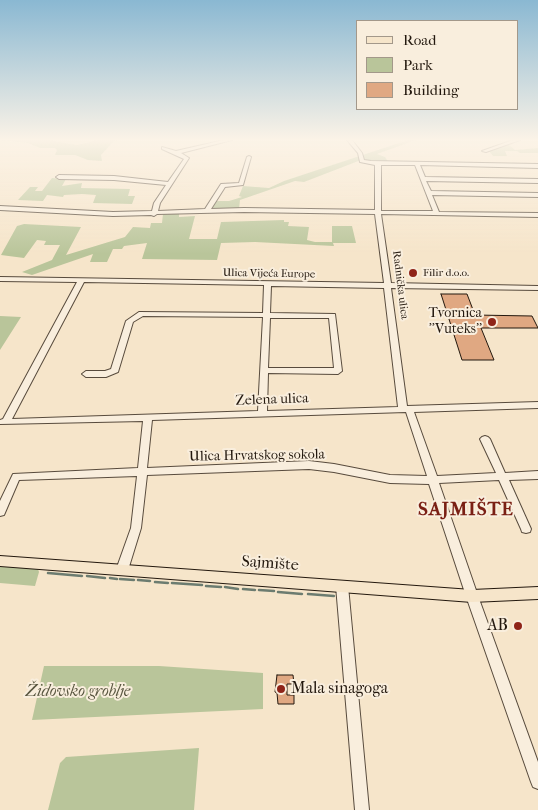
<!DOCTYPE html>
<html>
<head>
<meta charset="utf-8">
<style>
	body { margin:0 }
	#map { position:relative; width:538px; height:810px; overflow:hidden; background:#f6e5ca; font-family:"IM FELL French Canon",serif }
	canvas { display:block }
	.legend { position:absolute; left:356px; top:20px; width:162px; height:90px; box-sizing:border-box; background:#f9eedd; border:1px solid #a3988a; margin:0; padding:6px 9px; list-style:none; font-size:15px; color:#23180e }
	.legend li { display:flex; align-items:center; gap:10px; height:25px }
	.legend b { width:25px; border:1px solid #a3988a }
</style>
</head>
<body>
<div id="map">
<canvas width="538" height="810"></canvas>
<ul class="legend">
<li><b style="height:6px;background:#f6e5ca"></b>Road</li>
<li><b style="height:14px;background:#b9c59a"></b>Park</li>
<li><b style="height:14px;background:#e0a882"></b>Building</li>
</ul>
</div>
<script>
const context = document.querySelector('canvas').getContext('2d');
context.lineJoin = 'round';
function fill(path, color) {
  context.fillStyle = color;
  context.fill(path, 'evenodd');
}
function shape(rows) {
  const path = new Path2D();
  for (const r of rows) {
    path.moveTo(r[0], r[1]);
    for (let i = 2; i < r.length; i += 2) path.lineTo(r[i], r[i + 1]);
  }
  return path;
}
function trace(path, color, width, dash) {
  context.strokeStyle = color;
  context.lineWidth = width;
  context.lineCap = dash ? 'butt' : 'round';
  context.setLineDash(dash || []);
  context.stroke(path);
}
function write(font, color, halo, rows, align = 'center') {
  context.font = font + ' "IM FELL French Canon",serif';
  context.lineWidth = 4;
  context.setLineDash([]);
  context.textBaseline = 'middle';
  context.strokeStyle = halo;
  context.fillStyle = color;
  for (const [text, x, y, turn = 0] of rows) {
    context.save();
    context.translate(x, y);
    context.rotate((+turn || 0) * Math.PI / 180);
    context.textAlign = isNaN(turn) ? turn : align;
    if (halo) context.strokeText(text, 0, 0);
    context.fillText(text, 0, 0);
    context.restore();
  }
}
fill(shape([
	[0,140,48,140,77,145,98,140,118,140,114,141,101,155,102,161,88,160,75,155,55,155,57,150,55,148,40,148,28,143],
	[408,140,416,140,377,154,385,157,389,163,371,163,361,160,304,182,295,181,240,200,239,209,210,210,216,201,229,201,242,197,239,196,243,186,269,188,284,181],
	[508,144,515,150,538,148,538,153,520,153,517,151,505,151,507,156,493,156,488,150],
	[52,178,66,179,62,186,82,183,81,188,130,189,128,196,135,196,132,204,93,203,96,195,82,194,64,195,63,197,47,195,43,201,18,200,30,187,38,187,35,191,42,191],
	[163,214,179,214,179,217,195,216,189,239,217,239,221,222,284,220,284,222,289,222,288,226,309,227,307,240,315,242,332,242,332,226,352,226,356,243,333,243,334,246,255,242,221,243,217,260,142,259,147,243,124,246,122,249,113,249,107,262,90,262,93,254,32,275,22,272,52,260,60,245,44,245,46,241,37,240,24,258,1,255,17,226,24,224,81,227,66,255,125,237,133,227,150,228,151,223,162,223],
	[0,316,21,317,0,350],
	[0,565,38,569,39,572,35,586,0,583],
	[44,666,159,666,263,673,263,709,32,720],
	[199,748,194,810,48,810,60,763,66,757]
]), '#b9c59a');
trace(shape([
	[48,573,82,576],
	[87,576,105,578],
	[110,578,117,579],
	[120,579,134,580],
	[138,580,150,581],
	[155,582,168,583],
	[172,583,202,585],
	[206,586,221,587],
	[225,587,238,589],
	[243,589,255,590],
	[259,590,274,591],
	[278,592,302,594],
	[308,594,334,596]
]), '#6c7c70', 2.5);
const building = shape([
	[441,294,467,294,475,315,532,316,538,328,481,328,494,360,462,360,441,294],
	[277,675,293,675,294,684,287,684,287,695,294,695,294,704,278,704,277,693,275,692,277,675]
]);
fill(building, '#e0a882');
trace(building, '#23180e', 1);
const minor = shape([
	[224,140,232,140,181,153,189,158,160,203,158,211,205,209,221,184,239,183,247,157,249,156,251,157,243,185,225,187,211,209,244,208,375,210,375,165,360,162,358,153,347,140,352,140,362,153,364,160,371,161,538,164,538,168,420,165,425,177,538,179,538,183,426,181,431,191,538,193,538,197,432,195,439,212,538,213,538,217,381,214,391,283,538,286,538,290,391,288,407,406,538,402,538,408,414,412,437,476,496,473,480,439,482,437,485,436,488,437,490,439,505,473,538,471,538,479,509,480,531,529,530,532,526,533,522,532,521,529,499,480,439,483,478,596,538,762,538,789,533,787,531,782,466,596,429,484,390,483,334,472,309,469,147,475,141,528,128,570,126,573,122,575,118,573,116,570,131,528,137,476,19,480,4,515,0,516,0,501,13,474,138,468,143,421,0,424,0,420,3,419,77,282,0,281,0,277,384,283,375,214,244,212,157,214,154,216,151,215,113,216,0,210,0,206,113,212,152,211,154,203,166,185,114,180,59,179,56,177,59,175,114,176,168,182,184,159,162,149,162,147,176,151,224,140],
	[381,165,415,165,433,211,381,211,381,165],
	[84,282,264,285,263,313,139,312,126,321,111,369,105,371,86,371,82,374,86,377,106,377,118,372,133,322,143,316,263,317,258,411,12,419,84,282],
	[271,286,384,288,398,407,267,411,268,373,338,374,342,371,335,314,270,313,271,286],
	[270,318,329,318,334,368,268,368,270,318],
	[406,412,427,476,390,475,334,464,309,461,147,468,152,420,406,412],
	[513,140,520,140,486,152,482,151,513,140],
	[342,581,346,582,348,586,369,810,355,810,336,586,338,582,342,581]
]);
const major = shape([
	[0,556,472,590,538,587,538,599,472,602,0,566,0,556]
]);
trace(minor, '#584b3d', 2);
trace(major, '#23180e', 2);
fill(minor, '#f9eedd');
fill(major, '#f6e5ca');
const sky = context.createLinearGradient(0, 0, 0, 254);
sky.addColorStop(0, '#8ab8d2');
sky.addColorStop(0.55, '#fbf3e7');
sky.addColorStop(1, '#fbf3e700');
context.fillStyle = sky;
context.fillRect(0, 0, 538, 254);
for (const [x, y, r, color] of [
	[413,273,5,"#8f2418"],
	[492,322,5,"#8f2418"],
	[518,626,5,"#8f2418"],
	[281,689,5,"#8f2418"]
]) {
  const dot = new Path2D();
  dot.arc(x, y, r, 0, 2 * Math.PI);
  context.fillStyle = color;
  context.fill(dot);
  trace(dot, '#f9eedd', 2);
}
write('11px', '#23180e', '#f9eedd', [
	["Filir d.o.o.",423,273]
], 'left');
write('11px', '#23180e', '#f9eedd', [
	["Ulica Vijeća Europe",269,274,1],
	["Radnička ulica",400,285,83]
]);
write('14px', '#23180e', '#f9eedd', [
	["Tvornica",482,314],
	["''Vuteks''",482,330]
], 'right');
write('14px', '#23180e', '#f9eedd', [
	["Zelena ulica",272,400,-2],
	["Ulica Hrvatskog sokola",257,456,-1]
]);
write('16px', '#23180e', '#f9eedd', [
	["Sajmište",270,564,4]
]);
write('16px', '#23180e', '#f9eedd', [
	["AB",508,626],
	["Mala sinagoga",291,689,"left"]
], 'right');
write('italic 16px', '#58553f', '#f9eedd', [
	["Židovsko groblje",78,692]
]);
context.letterSpacing = '1px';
write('bold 19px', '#7a1f14', '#f9eedd', [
	["SAJMIŠTE",466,510]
]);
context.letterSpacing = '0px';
</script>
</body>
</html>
